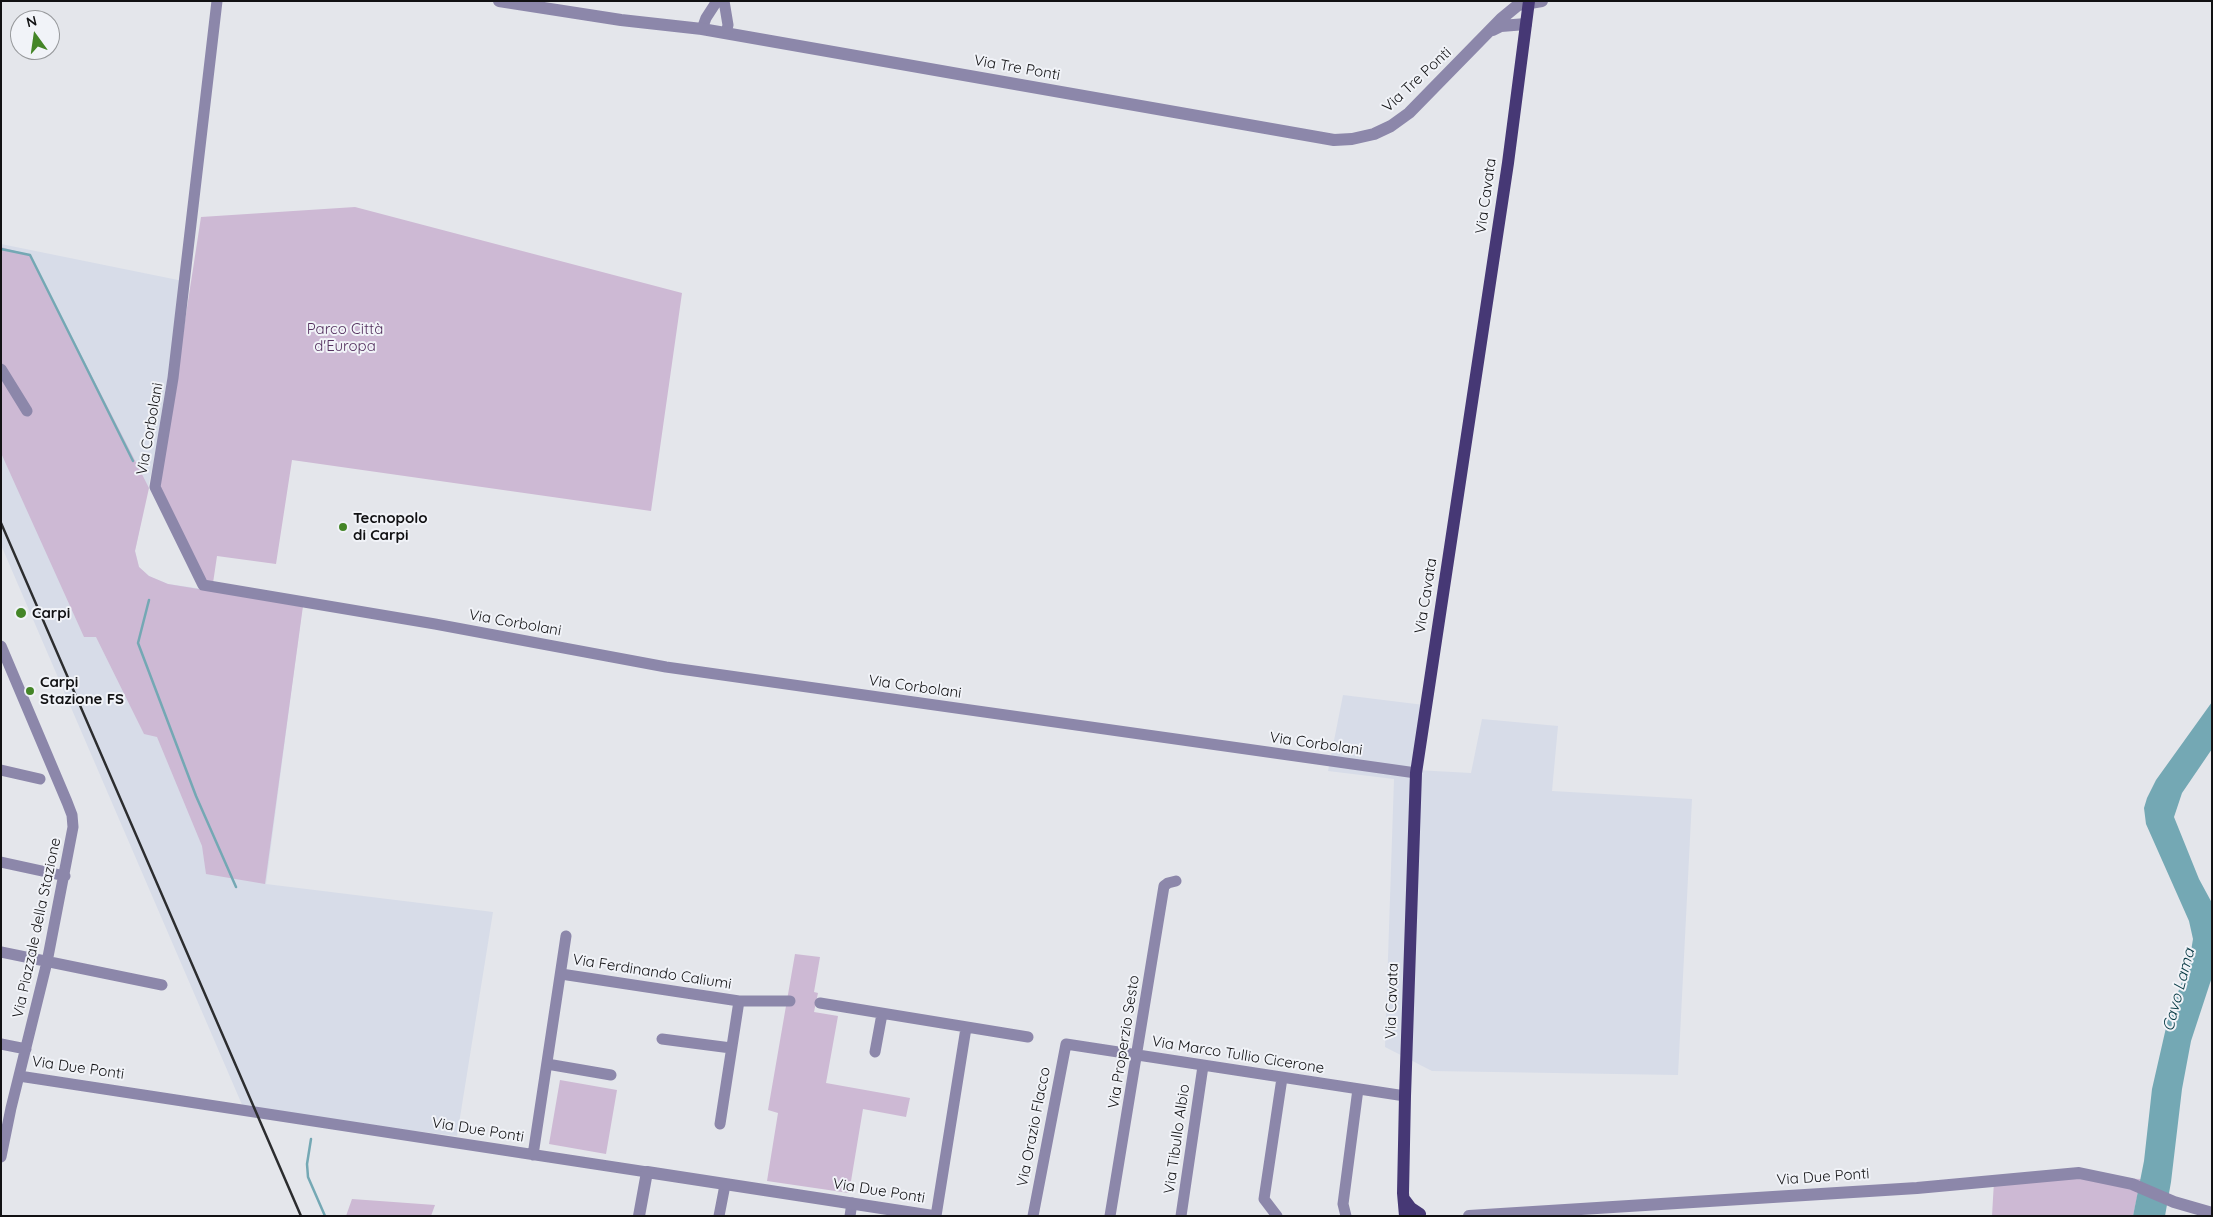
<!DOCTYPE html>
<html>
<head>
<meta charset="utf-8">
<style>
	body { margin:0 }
	#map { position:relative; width:2213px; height:1217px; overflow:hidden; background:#e4e6eb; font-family:Quicksand,sans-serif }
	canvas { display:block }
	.frame { position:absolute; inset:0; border:2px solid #111113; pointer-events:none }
	.north { position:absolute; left:10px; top:10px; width:50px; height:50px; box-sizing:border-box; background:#f1f3f8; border:1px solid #97999c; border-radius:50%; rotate:346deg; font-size:14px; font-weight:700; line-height:20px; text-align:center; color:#111113 }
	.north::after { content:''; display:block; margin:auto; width:18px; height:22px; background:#448527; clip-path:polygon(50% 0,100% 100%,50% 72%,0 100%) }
</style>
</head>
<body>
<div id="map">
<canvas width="2213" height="1217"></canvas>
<div class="frame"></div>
<div class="north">N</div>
</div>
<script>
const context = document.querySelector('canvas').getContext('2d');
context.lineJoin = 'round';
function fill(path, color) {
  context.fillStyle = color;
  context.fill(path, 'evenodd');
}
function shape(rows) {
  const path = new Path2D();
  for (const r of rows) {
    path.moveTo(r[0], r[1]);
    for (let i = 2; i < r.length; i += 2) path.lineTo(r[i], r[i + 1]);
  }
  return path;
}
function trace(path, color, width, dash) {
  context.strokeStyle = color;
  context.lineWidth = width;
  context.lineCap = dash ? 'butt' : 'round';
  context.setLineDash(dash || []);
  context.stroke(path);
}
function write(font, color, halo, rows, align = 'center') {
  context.font = font + ' Quicksand,sans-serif';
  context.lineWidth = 4;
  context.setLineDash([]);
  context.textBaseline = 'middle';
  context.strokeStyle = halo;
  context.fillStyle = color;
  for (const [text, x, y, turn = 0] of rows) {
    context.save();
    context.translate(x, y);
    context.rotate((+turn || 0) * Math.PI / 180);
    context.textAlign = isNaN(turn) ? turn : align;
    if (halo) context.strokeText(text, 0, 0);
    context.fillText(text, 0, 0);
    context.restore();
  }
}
fill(shape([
	[1,244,183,281,159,435,135,551,139,567,149,576,168,584,303,603,266,884,493,912,457,1136,307,1118,243,1107,1,545],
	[1343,695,1424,705,1416,770,1471,773,1482,719,1558,726,1552,791,1692,799,1678,1075,1432,1071,1385,1047,1394,779,1328,771]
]), '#d7dce8');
fill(shape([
	[355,207,682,293,651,511,292,460,276,564,217,556,213,583,204,581,159,489,201,217],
	[1,247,30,255,149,488,135,551,139,567,149,576,168,584,303,606,265,884,206,874,202,846,157,737,144,734,96,637,84,637,1,453],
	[795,954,820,957,814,992,818,993,814,1012,838,1016,826,1083,910,1098,906,1117,863,1109,849,1193,767,1181,778,1113,768,1110],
	[560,1080,617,1090,606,1154,549,1144],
	[2088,1177,2141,1179,2133,1216,1992,1216,1994,1181],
	[352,1199,435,1205,431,1216,346,1216]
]), '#cdb9d4');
fill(shape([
	[2212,702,2212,749,2182,793,2174,817,2199,879,2212,903,2212,977,2191,1041,2182,1089,2171,1182,2165,1216,2133,1216,2144,1161,2152,1089,2168,1019,2189,963,2193,939,2189,921,2146,824,2144,808,2147,798,2156,780]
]), '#74a8b4');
trace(shape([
	[1,249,30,255,133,461],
	[149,600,138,643,196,796,236,887],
	[311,1139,307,1164,308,1177,325,1216]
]), '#74a8b4', 2.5);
trace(shape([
	[217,1,173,378,155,487,203,585,435,624,666,667,1416,773],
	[724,1,728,25,726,33],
	[702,29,706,18,717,1],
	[1,369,27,411],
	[1,646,67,802,72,815,73,827,47,962,11,1108,1,1157],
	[1,770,40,779],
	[1,862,65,876],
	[1,952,162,985],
	[561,974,739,1001,790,1001],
	[820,1003,1028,1037],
	[662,1039,731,1048],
	[1,1044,26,1049],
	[875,1052,882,1014],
	[547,1064,611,1075],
	[19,1076,647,1172],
	[720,1124,739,1001],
	[533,1155,566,936],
	[719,1216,725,1185],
	[850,1216,852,1203],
	[936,1216,966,1028],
	[1033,1216,1066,1044,1405,1096],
	[1110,1216,1164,886,1168,883,1176,881],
	[1181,1216,1203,1066],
	[1277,1216,1264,1199,1282,1078],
	[1346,1216,1343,1204,1358,1089]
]), '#8c87aa', 11);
trace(shape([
	[499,1,621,20,702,29,1334,140,1352,139,1374,134,1391,126,1409,113,1501,19,1518,5,1542,1],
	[1493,30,1501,26,1526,24],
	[639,1216,647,1172,933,1216],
	[1469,1216,1917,1188,2079,1173,2132,1184,2174,1202,2212,1213]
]), '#8c87aa', 12);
trace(shape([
	[1405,1200,1411,1208,1420,1214],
	[1405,1216,1403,1193,1405,1096,1416,773,1508,163,1529,1]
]), '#463875', 12);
trace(shape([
	[1,523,301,1216]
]), '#2c2d2f', 2.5);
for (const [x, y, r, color] of [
	[343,527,5,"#448527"],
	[21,613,6,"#448527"],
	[30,691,5,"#448527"]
]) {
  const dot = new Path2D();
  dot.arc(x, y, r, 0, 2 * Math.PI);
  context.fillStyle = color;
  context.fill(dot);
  trace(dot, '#f1f3f8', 2);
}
write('15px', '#111113', '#f1f3f8', [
	["Via Tre Ponti",1017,68,10],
	["Via Tre Ponti",1417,80,-43],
	["Via Cavata",1486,196,-82],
	["Via Corbolani",150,429,-80],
	["Via Cavata",1426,596,-81],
	["Via Corbolani",515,623,10],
	["Via Corbolani",915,687,8],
	["Via Corbolani",1316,744,8],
	["Via Piazzale della Stazione",37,928,-78],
	["Via Ferdinando Caliumi",652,972,9],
	["Via Cavata",1392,1001,-88],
	["Via Properzio Sesto",1124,1042,-81],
	["Via Marco Tullio Cicerone",1238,1055,9],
	["Via Due Ponti",78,1068,8],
	["Via Orazio Flacco",1034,1127,-79],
	["Via Due Ponti",478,1130,9],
	["Via Tibullo Albio",1177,1139,-82],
	["Via Due Ponti",1823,1177,-4],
	["Via Due Ponti",879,1191,9]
]);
write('15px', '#54315f', '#f1f3f8', [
	["Parco Città",345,329],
	["d'Europa",345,346]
]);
write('bold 15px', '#111113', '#f1f3f8', [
	["Tecnopolo",353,518],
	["di Carpi",353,535],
	["Carpi",32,613],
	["Carpi",40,682],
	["Stazione FS",40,699]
], 'left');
write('italic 16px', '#053842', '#f1f3f8', [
	["Cavo Lama",2179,990,-75]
]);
</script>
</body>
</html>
